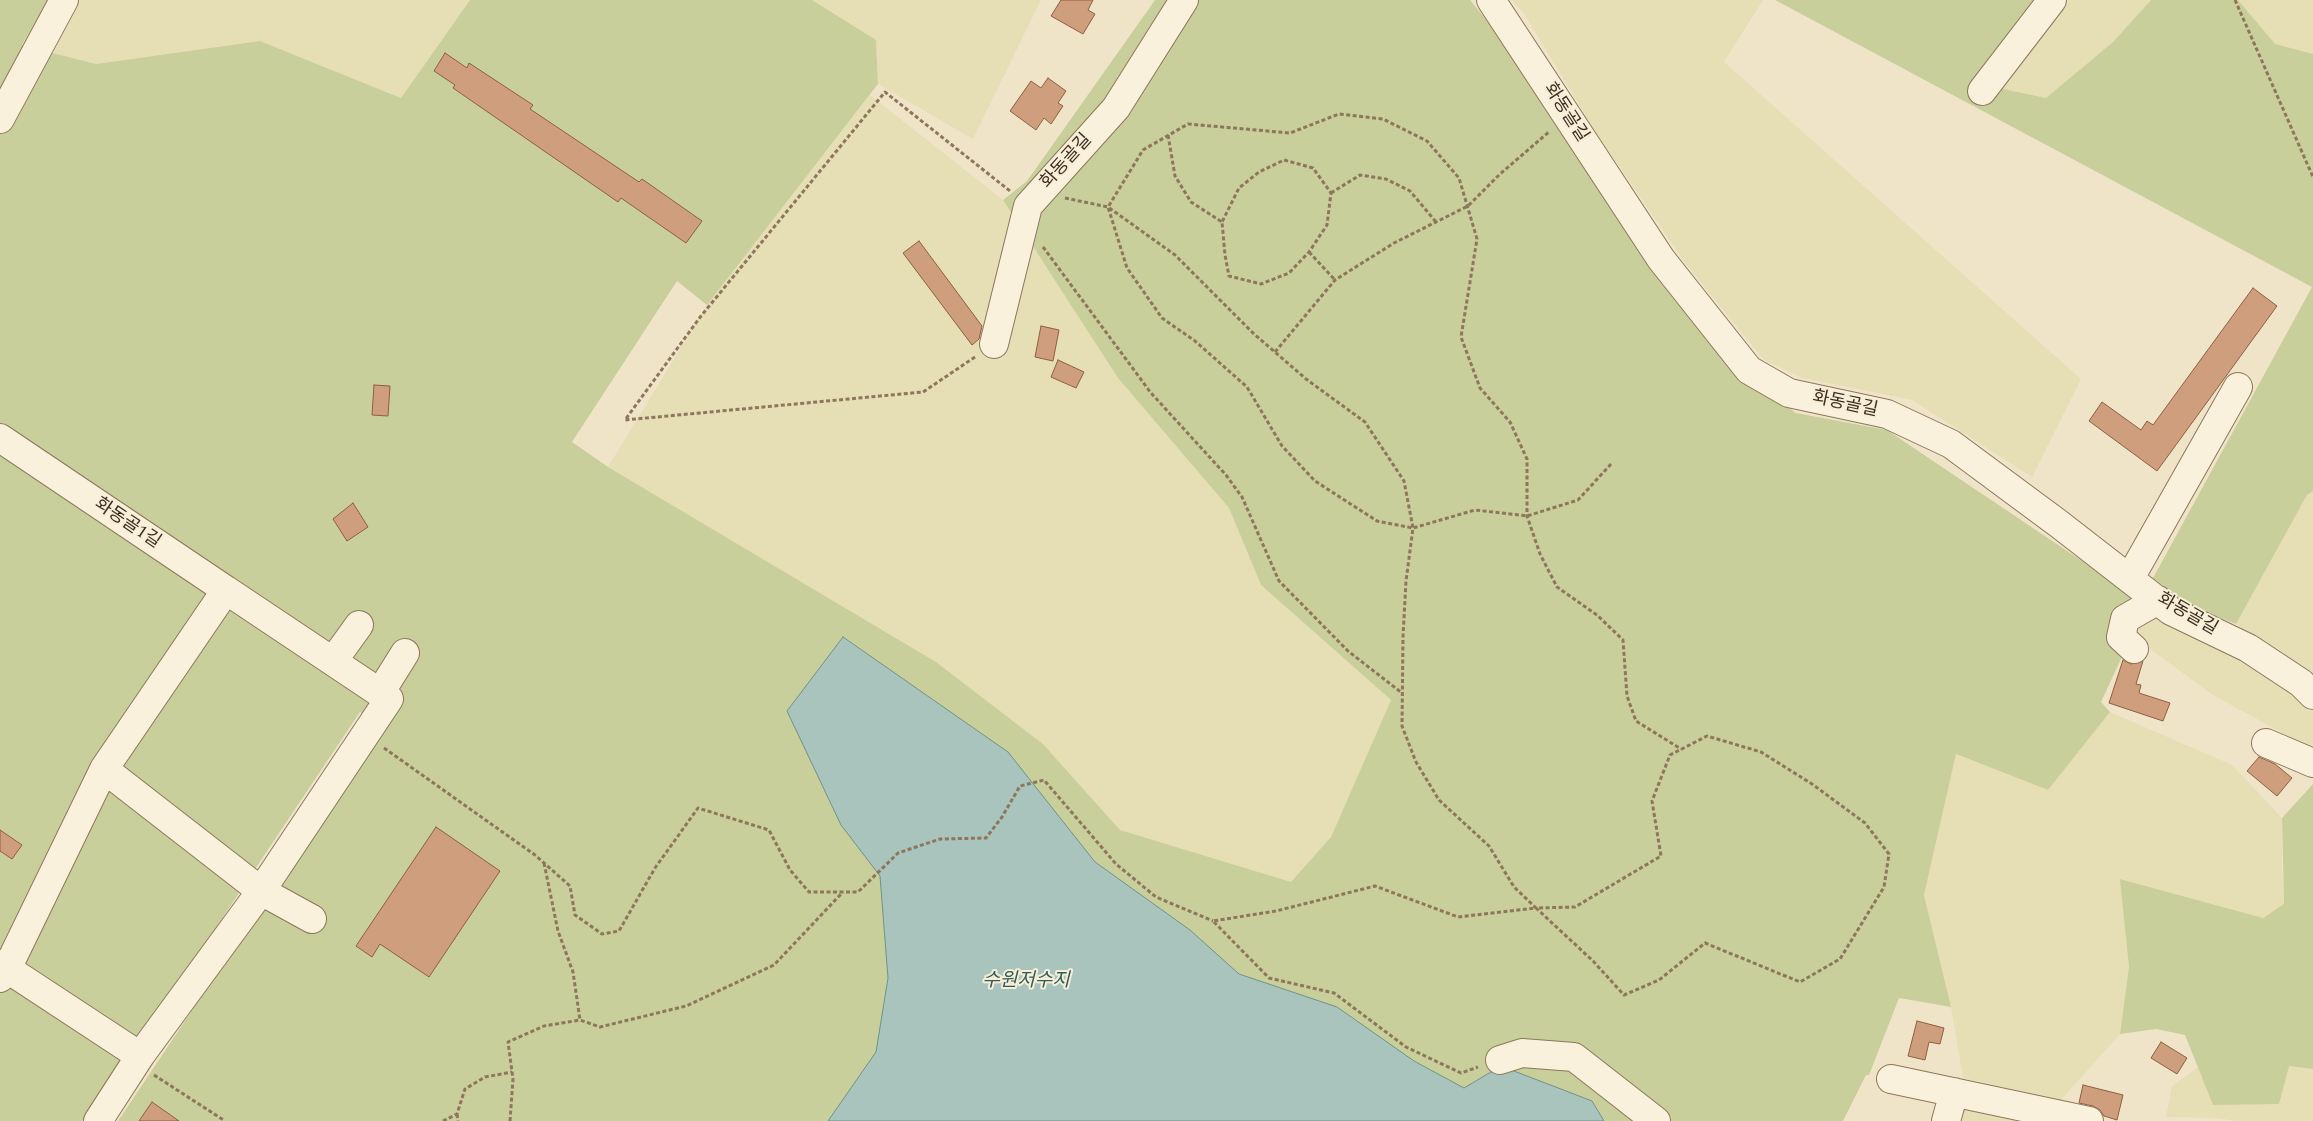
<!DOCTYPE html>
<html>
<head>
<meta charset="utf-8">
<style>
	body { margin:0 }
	canvas { display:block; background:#f0e4c8 }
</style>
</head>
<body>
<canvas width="2313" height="1121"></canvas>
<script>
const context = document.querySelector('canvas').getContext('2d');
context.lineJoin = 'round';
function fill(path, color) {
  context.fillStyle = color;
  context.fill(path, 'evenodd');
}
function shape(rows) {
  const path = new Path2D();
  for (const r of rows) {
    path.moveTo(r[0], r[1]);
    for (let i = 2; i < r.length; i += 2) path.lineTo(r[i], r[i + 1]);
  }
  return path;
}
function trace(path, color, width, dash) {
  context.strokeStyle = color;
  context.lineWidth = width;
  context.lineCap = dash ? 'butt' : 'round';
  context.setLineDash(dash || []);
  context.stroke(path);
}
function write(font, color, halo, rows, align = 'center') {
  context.font = font + ' Spectral,"Noto Sans KR",serif';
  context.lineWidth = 4;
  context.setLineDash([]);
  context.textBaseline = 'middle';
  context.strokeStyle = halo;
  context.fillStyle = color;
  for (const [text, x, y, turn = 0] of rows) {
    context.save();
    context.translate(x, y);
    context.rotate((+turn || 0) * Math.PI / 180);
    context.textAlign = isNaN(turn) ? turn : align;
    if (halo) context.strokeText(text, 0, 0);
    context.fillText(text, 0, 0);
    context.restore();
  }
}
fill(shape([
	[75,0,470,0,401,98,260,41,96,64,48,51],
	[812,0,1041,0,973,139,878,84,876,40],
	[1512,0,1763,0,1724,62,2081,379,2032,477,1912,400,1803,378,1764,360,1686,264,1593,128,1525,15],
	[2038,0,2151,0,2113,42,2046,98,1974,83],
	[2238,0,2313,0,2313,54,2275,45],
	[870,95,1003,200,1118,378,1229,508,1261,585,1391,700,1331,837,1292,883,1120,830,1043,744,936,662,608,467,707,305],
	[2313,491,2313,682,2236,624,2307,495],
	[2161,614,2302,694,2313,711,2313,745,2304,745,2213,695,2131,635,2141,616],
	[2110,712,2232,765,2282,818,2282,865,2284,905,2262,918,2121,879,2129,967,2120,1034,2061,1100,1963,1078,1951,1007,1924,895,1956,754,2048,790],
	[2289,1066,2313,1069,2313,1121,2239,1121,2212,1118,2166,1117,2172,1086,2198,1067,2202,1079],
	[1956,1107,2036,1121,1953,1121]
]), '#e6deb5');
fill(shape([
	[0,0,48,0,22,45,96,64,260,41,401,98,470,0,812,0,876,40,878,84,707,305,677,281,572,442,608,467,936,662,1043,744,1120,830,1291,882,1331,837,1391,700,1261,585,1229,508,1118,378,1003,200,1027,181,1155,0,1470,0,1493,28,1745,377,1796,413,1887,430,2161,614,2141,616,2101,702,2110,712,2048,790,1956,754,1924,895,1951,1007,1899,998,1869,1075,1866,1075,1843,1121,118,1121,237,943,384,730,360,712,215,929,82,1121,0,1121],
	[1775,0,2038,0,1975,83,2046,98,2113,42,2151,0,2238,0,2275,44,2313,54,2313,491,2307,495,2236,624,2192,607,2153,578,2312,287],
	[2313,784,2313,1069,2289,1066,2279,1104,2213,1105,2185,1035,2156,1029,2120,1034,2129,967,2120,879,2263,918,2284,904,2282,818]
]), '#c9cf9b');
const water = shape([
	[843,637,1008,752,1095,862,1190,930,1239,974,1337,1007,1414,1061,1464,1088,1501,1066,1592,1101,1604,1121,828,1121,876,1052,888,978,880,876,841,825,787,711,843,637]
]);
fill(water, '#a9c4bc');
trace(water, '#6f938a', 1);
const building = shape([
	[1061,0,1093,0,1088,10,1095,14,1083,34,1051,16,1061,0],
	[445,53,467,68,469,63,533,105,530,109,639,182,642,179,702,221,686,243,621,198,618,202,453,88,455,85,434,71,445,53],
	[1048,78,1066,91,1058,103,1063,106,1051,124,1044,118,1036,130,1010,111,1031,81,1041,88,1048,78],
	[919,241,982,326,979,339,972,345,903,253,919,241],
	[2253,288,2277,306,2157,471,2089,421,2102,402,2141,430,2147,421,2153,425,2253,288],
	[1041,326,1059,330,1053,361,1035,357,1041,326],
	[1058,360,1084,372,1076,388,1051,377,1058,360],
	[374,385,390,386,388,416,372,415,374,385],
	[353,503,368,527,347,541,333,519,353,503],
	[2123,660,2131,664,2143,661,2136,684,2141,685,2139,693,2170,703,2163,721,2109,703,2123,660],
	[2259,757,2275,764,2292,778,2277,796,2247,771,2259,757],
	[436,827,500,871,429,977,380,944,372,957,356,946,436,827],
	[0,830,22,845,12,859,0,851,0,830],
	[1917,1021,1944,1028,1940,1044,1929,1042,1925,1060,1908,1056,1917,1021],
	[2161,1042,2187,1058,2177,1074,2151,1058,2161,1042],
	[2083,1085,2123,1095,2117,1120,2104,1116,2100,1110,2093,1106,2079,1103,2083,1085],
	[152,1102,179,1121,139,1121,152,1102]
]);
fill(building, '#cf9f7d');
trace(building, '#8d5f41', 1);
const minor = shape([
	[1491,0,1661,259,1749,370,1789,393,1887,414,1951,444,2059,524,2171,611,2248,648,2301,683,2313,695],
	[1982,91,2052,0],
	[0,119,64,0],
	[994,344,1028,206,1116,108,1184,0],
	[0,438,226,590,104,769,7,969,0,978],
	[2130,578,2238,387],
	[2134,649,2121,637,2125,619,2158,600],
	[333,661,359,625],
	[380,693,405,653],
	[2266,743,2313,763],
	[104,769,261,891,312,919],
	[0,964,140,1056],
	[1500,1060,1522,1053,1574,1057,1656,1121],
	[1891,1079,2089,1121],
	[98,1121,140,1056,261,891,389,699,226,590],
	[1946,1121,1954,1092]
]);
trace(minor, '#8d765c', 30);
trace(shape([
	[2235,0,2313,177],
	[1168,135,1175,176,1191,202,1222,222,1225,255,1229,276,1261,284,1289,273,1309,252,1327,225,1331,193,1313,168,1284,160,1259,172,1239,188,1222,222],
	[1331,193,1360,175,1386,179,1410,191,1436,222],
	[1065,198,1108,207,1175,255,1253,333,1306,379,1365,422,1404,481,1413,528,1406,581,1403,637,1402,726,1416,762,1439,800,1489,846,1514,887,1536,908,1575,907,1661,856,1652,801,1670,755,1707,736,1761,752,1812,784,1865,823,1889,854,1884,887,1840,959,1800,982,1705,943,1659,980,1624,995,1593,961,1536,908,1458,917,1375,886,1276,911,1213,921,1269,978,1334,993,1406,1047,1461,1073,1478,1067],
	[1043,247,1151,393,1226,475,1242,497,1279,581,1348,651,1402,693],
	[1309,252,1335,280],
	[1275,352,1335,280,1394,243,1468,206,1500,174,1550,131],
	[975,357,923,392,625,420,701,316,885,92,1010,191],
	[1611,464,1578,500,1527,516,1475,510,1413,528,1377,521,1315,481,1282,446,1247,387,1195,341,1162,318,1127,268,1108,207,1143,150,1188,124,1290,133,1339,114,1383,119,1427,141,1459,178,1477,239,1461,337,1480,388,1510,422,1527,459,1527,516,1540,554,1557,587,1597,615,1623,640,1627,696,1636,721,1681,749],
	[384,748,535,855,570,886,575,915,602,934,619,931,655,868,698,808,769,830,790,870,809,892,858,892,898,853,940,839,986,838,1002,817,1020,786,1044,780,1116,864,1156,897,1213,921],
	[544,863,558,931,573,972,580,1020,600,1027,686,1006,774,965,842,893],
	[154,1075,225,1121],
	[457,1114,458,1121],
	[443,1121,457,1114,465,1089,485,1077,512,1072],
	[510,1121,513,1079,508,1042,544,1026,580,1020]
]), '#8d765c', 3, [4, 2.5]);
trace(minor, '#faf1dc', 28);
write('18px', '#3d2e20', '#f7eed8', [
	["화동골길",1565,113,57],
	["화동골길",1067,162,-48],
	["화동골길",1845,405,12],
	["화동골1길",127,524,34],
	["화동골길",2187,615,30]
]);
write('italic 19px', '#2f5d5a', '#f7eed8', [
	["수원저수지",1026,982]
]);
</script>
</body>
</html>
